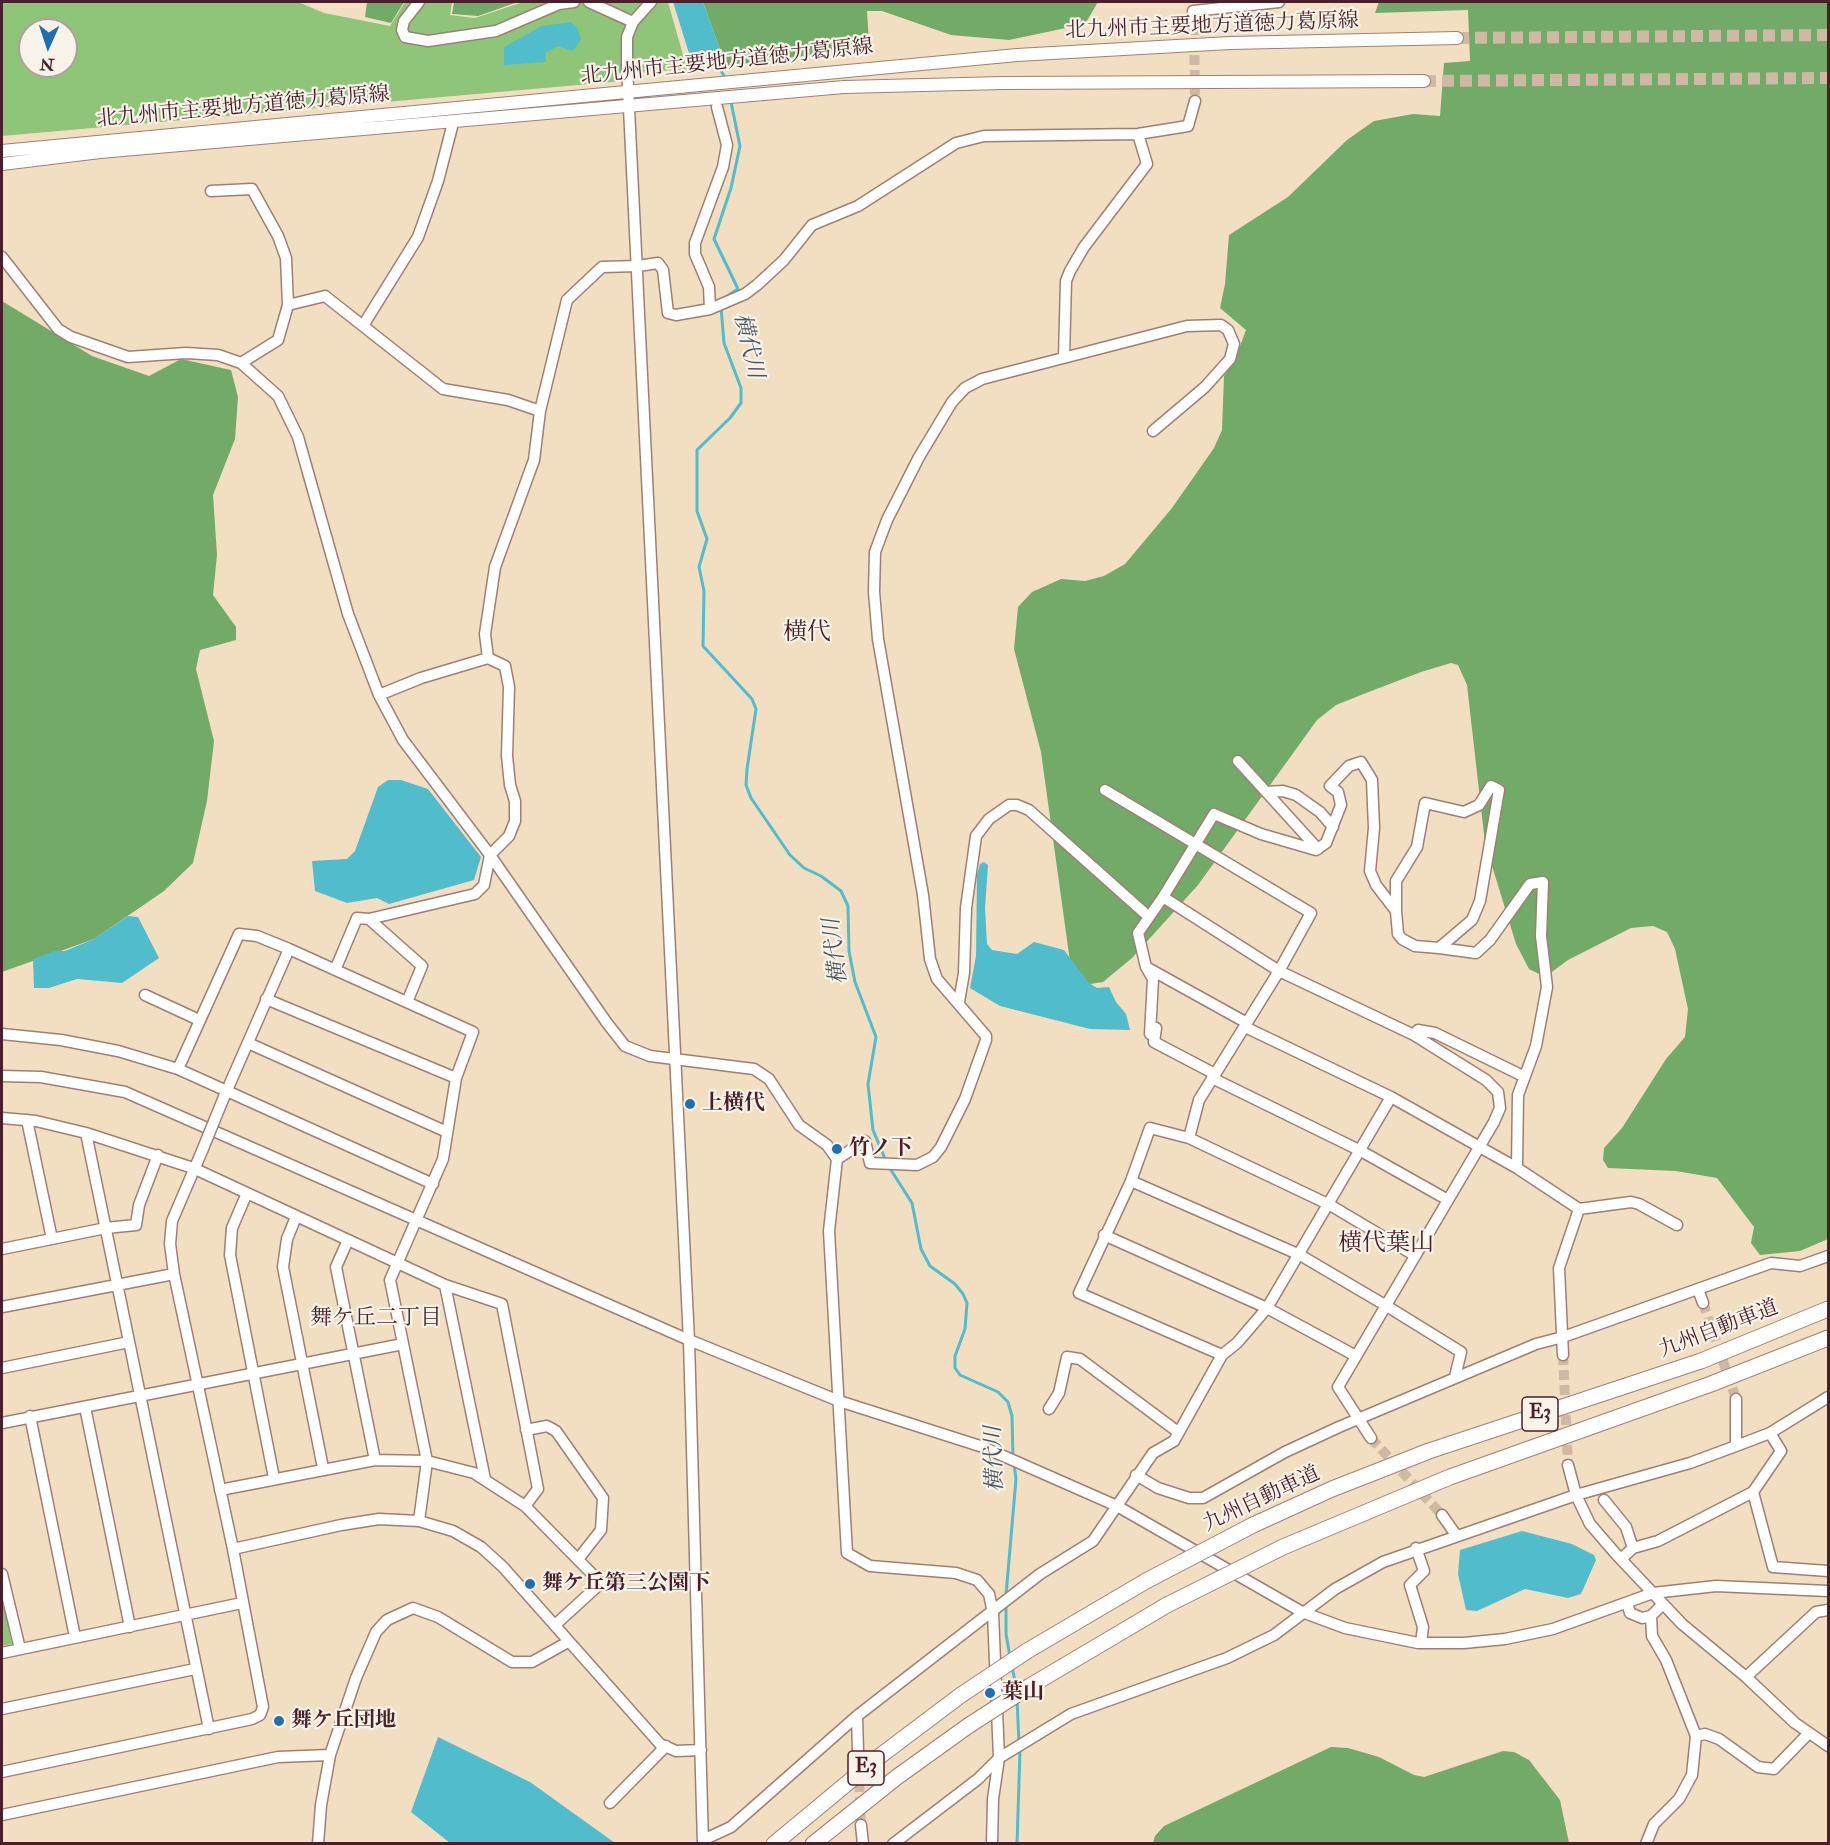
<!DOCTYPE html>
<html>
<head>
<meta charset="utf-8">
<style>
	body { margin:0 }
	#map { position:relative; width:1830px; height:1845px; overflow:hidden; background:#f2dfc1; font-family:"IM FELL Double Pica",serif }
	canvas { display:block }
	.frame { position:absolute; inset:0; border:3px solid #4a1f2b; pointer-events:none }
	.north { position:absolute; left:18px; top:18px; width:60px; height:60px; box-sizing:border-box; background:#f7f3e8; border:2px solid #b29e9c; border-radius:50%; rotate:183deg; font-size:16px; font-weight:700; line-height:24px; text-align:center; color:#4a1f2b }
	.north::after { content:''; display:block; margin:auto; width:21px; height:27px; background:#1f6fb2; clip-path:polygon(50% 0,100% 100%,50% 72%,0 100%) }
</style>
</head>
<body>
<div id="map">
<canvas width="1830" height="1845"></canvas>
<div class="frame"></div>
<div class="north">N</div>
</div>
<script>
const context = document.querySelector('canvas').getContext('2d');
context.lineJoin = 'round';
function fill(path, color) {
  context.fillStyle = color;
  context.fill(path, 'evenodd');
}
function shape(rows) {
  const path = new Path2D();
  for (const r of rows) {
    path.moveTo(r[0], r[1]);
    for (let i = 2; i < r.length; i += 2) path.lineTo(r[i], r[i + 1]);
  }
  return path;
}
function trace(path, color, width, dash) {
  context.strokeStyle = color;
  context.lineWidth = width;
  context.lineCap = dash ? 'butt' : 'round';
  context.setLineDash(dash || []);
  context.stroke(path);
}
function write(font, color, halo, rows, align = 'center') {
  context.font = font + ' "IM FELL Double Pica","Noto Serif JP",serif';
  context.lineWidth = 4.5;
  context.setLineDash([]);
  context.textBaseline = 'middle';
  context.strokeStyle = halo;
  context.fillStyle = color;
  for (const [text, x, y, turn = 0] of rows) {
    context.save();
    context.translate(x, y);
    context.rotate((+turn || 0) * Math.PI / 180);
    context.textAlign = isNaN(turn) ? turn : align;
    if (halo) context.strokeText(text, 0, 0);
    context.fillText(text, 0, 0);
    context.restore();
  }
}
fill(shape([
	[2,2,298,2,324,13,390,26,405,2,452,2,450,15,475,18,523,2,668,2,687,69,624,74,623,81,2,136],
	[30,30,66,30,66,66,30,66],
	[2,1596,12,1644,2,1646]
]), '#8ec578');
fill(shape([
	[367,2,404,2,391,23,365,17],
	[454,2,518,2,478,16,452,14],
	[703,2,1098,2,1085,24,1009,40,951,35,882,11,867,11,869,44,842,51,726,66],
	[1379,2,1828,2,1828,1239,1800,1251,1760,1255,1751,1243,1754,1227,1717,1178,1676,1171,1608,1168,1603,1160,1604,1148,1622,1128,1666,1059,1685,1037,1688,1009,1675,949,1667,932,1653,926,1631,928,1568,960,1549,974,1539,974,1529,969,1516,944,1485,843,1467,685,1458,665,1451,663,1421,672,1366,693,1336,705,1317,720,1198,885,1132,958,1103,982,1090,984,1072,976,1041,752,1014,649,1018,607,1032,592,1061,579,1085,581,1104,576,1125,564,1172,508,1214,448,1222,430,1224,376,1236,357,1246,330,1220,308,1225,284,1229,235,1288,197,1347,140,1374,121,1413,114,1440,116,1444,63,1470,61,1468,10,1375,13],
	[2,301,92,356,149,376,181,359,231,370,238,397,235,439,213,495,217,555,213,595,236,627,236,640,200,650,196,669,214,741,207,801,193,863,164,891,94,939,2,972],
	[1331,1747,1348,1748,1379,1757,1414,1775,1424,1777,1503,1751,1514,1752,1529,1760,1560,1800,1569,1843,1153,1843,1155,1836,1164,1826]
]), '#72aa68');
fill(shape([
	[673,2,703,2,726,66,693,66],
	[571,22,578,29,581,39,573,51,558,46,545,53,546,62,504,65,504,47,542,26],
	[388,780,401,780,428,789,481,857,474,880,389,904,377,898,347,903,315,891,312,861,347,859,355,851,378,787],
	[984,862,988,865,985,908,987,944,992,950,1017,954,1034,942,1064,950,1089,983,1097,988,1109,987,1116,1002,1126,1014,1130,1030,1090,1029,1000,1006,970,988,976,956,977,875,980,864],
	[128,916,138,917,159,958,122,983,77,979,49,988,34,988,33,959,55,951,65,951,94,939],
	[1522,1531,1572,1544,1594,1555,1596,1560,1581,1594,1568,1598,1525,1589,1477,1611,1466,1610,1458,1574,1460,1550],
	[438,1737,530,1782,615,1843,450,1843,411,1812]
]), '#51bccc');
trace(shape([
	[717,63,725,78],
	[723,299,738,289,714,239,731,188,740,146,731,102],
	[721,307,724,343,741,388,741,403,730,418,697,450,697,511,707,539,699,567,704,591,703,646,752,699,756,709,747,769,746,785,751,798,790,855,804,868,821,876,841,891,848,906,849,951,855,982,876,1037,868,1084,873,1130,886,1161],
	[889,1167,912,1203,921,1249,930,1266,955,1284,963,1294,967,1303,965,1329,955,1356,955,1368,960,1375,998,1392,1008,1402,1012,1416,1013,1458],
	[1006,1595,1016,1479,1014,1464],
	[1006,1604,1006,1634,1010,1657],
	[1012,1667,1017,1690],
	[1017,1699,1019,1744],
	[1017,1844,1020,1750]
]), '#51bccc', 3);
trace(shape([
	[1194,25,1195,101],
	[1703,1303,1736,1399],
	[1563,1355,1568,1465],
	[1371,1438,1442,1515],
	[858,1752,861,1825]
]), '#d0b9a3', 10, [10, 5]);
trace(shape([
	[1457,38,1828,35],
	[1424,81,1828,78]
]), '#d0b9a3', 12, [12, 6]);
const minor = shape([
	[419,2,404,21,402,30,405,37,428,41,496,31,559,4,574,2],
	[589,2,633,22],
	[651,2,633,22,627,37,627,67,689,1340,703,1844],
	[1194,25,1193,11,1279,2],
	[211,191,252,189,278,236,286,258,288,305,278,340,241,363],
	[2,257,58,329,71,337,128,357,186,353,218,355,241,363,278,396,298,437,348,614,379,695,403,740,490,855,607,1023,625,1046,650,1056,754,1069,769,1079,799,1125,827,1145,837,1159,829,1231,847,1553,870,1566,956,1573,977,1580,989,1594,993,1613,999,1758,993,1799,992,1844],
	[288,305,325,296,443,389,508,400,540,411],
	[710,309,709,287,695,254,695,243,723,167,727,145,717,107],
	[364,324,418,237,438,181,453,123],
	[1064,357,1066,281,1070,271,1084,247,1147,164,1138,134],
	[488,658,485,634,495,567,534,460,540,411,567,300,602,267,638,266,658,263,663,270,668,313,676,315,710,309,745,294,757,285,784,260,812,225,858,206,956,143,984,136,1138,134,1188,126,1195,101],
	[1238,761,1318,849],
	[1105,790,1311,913,1279,971,1199,1100,1189,1138],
	[1267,792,1283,791,1296,795,1320,812,1333,827],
	[1163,897,1214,814,1261,834,1316,850,1326,843,1341,805,1338,792,1330,786,1349,766,1361,762,1372,780,1374,828,1370,871,1376,885,1396,911,1398,934,1402,939,1415,946,1439,948],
	[1396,911,1396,881,1417,847,1425,803,1464,812,1479,805,1491,786,1499,790,1480,901,1472,920,1439,948,1476,953,1490,940,1530,884,1543,882,1541,936,1547,987,1536,1046,1518,1095,1517,1168,1579,1209,1559,1268,1563,1355],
	[369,919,422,966,407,1002],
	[1146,967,1247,1023],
	[335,970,357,918,369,919,475,894,484,885,490,855,509,836,515,821,515,801,510,785,507,756,509,687,505,666,488,658,421,678,379,695],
	[145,995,199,1020],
	[266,999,456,1078],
	[959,1002,964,973,966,908,976,836,989,819,1009,805,1017,805,1029,810,1149,917],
	[1245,1027,1391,1097,1517,1168],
	[1156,1028,1154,1042,1215,1074],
	[2,1034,61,1040,118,1051,178,1069,433,1184],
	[1150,1034,1153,979,1146,967,1138,933,1163,897,1279,971,1414,1035,1486,1080,1498,1092,1500,1108,1494,1122,1338,1387,1371,1438],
	[1414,1035,1418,1030,1435,1033,1523,1076],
	[248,1043,447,1132],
	[178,1069,239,934,257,936,289,949,473,1032,456,1078,443,1159,390,1280,427,1461,419,1521],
	[2,1076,41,1077,125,1092,689,1340,839,1401,983,1447,1117,1506,1302,1612,1345,1628,1418,1643,1464,1643,1505,1639,1553,1629,1653,1593,1716,1586,1828,1591],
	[1212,1078,1361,1151,1448,1200],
	[224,1097,289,949],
	[2,1118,36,1121,86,1133,193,1168,445,1285,502,1304,538,1489,525,1506],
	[27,1120,52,1239],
	[86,1133,209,1729],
	[837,1159,865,1141,870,1163,917,1165,933,1157,941,1147,965,1099,986,1040,986,1036,937,979,930,959,923,895,878,639,874,592,875,552,887,520,919,457,952,402,965,388,982,379,1187,326,1221,325,1228,330,1234,344,1230,359,1205,387,1153,431],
	[1131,1181,1300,1255,1385,1305,1461,1352,1455,1377],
	[247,1193,232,1228,230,1255,274,1478],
	[1579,1209,1631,1202,1639,1204,1677,1225],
	[296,1217,287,1239,283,1267,323,1468],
	[1104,1235,1267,1308,1356,1356],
	[348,1240,336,1267,375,1460],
	[2,1249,106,1228,136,1225,139,1205,158,1155],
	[445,1285,485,1479],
	[1698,1289,1703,1303],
	[2,1307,174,1274],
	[1222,1355,1079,1293,1131,1181,1150,1128,1189,1138,1330,1205,1414,1255],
	[2,1368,129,1342],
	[85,1407,130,1627],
	[1049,1409,1059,1393,1067,1357,1080,1359,1178,1432],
	[30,1416,75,1637],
	[2,1423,403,1344],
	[526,1430,547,1426,556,1431,603,1498,601,1530,579,1558],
	[1770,1433,1781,1451,1753,1492,1773,1567,1828,1571],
	[1736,1446,1736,1399],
	[1568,1465,1576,1495,1590,1524,1615,1553,1682,1624,1746,1677,1795,1723,1828,1746],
	[1136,1475,1158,1488,1189,1498,1203,1498,1285,1452,1339,1427,1536,1344,1563,1337,1771,1263,1800,1266,1828,1256],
	[220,1490,375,1460,427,1461,474,1473,525,1506,601,1583,555,1625],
	[1604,1500,1626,1527,1633,1548],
	[1442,1515,1456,1535],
	[1416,1548,1424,1571,1410,1585,1423,1627,1421,1643],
	[233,1549,341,1525,379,1519,419,1521,453,1531,481,1547,503,1567,660,1744,676,1751,701,1750],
	[1621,1559,1633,1548,1658,1541,1753,1492],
	[2,1574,20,1649],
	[1627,1603,1630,1613,1642,1618,1651,1616,1663,1604],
	[2,1653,242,1603],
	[1746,1677,1816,1612,1828,1610],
	[2,1709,195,1669],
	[857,1716,858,1752],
	[1696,1736,1705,1734,1719,1739,1758,1767,1774,1769,1809,1733],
	[2,1772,252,1719,260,1715,263,1707,233,1549,174,1274,170,1244,172,1221,202,1151],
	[610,1803,666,1746],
	[2,1815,278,1757,330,1755],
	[861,1825,863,1844],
	[703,1840,731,1827,857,1716,1040,1574,1093,1541,1153,1453,1174,1441,1222,1355,1237,1343,1267,1308,1391,1097],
	[318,1844,321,1805,330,1755,356,1678,376,1632,387,1620,413,1608,438,1617,512,1662,532,1662,568,1642],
	[893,1844,978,1779,999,1758,1071,1714,1227,1658,1274,1635,1335,1589,1383,1562,1576,1495,1690,1463,1736,1446,1770,1433,1828,1397],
	[1646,1844,1654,1824,1679,1799,1692,1775,1696,1736,1666,1660,1652,1636,1651,1616]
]);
const major = shape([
	[2,151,1017,55,1230,43,1457,38],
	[2,164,100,152,844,87,1003,83,1424,81]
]);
const highway = shape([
	[1253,1525,1332,1489,1429,1451,1701,1361,1828,1309],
	[1283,1547,1450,1477,1711,1384,1828,1338],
	[1027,1651,1146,1581],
	[1030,1686,1167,1605],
	[774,1844,880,1756,961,1695],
	[813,1844,897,1777,968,1726]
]);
trace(minor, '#9e7f76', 13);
trace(major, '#9e7f76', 14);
trace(highway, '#9e7f76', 17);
trace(minor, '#fff', 10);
trace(major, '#fff', 12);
trace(highway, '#fff', 15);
const minorBridge = shape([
	[202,1151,224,1097]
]);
const highwayBridge = shape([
	[1146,1581,1253,1525],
	[1167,1605,1283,1547],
	[961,1695,1027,1651],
	[968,1726,1030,1686]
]);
trace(minorBridge, '#9e7f76', 13, []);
trace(highwayBridge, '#9e7f76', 17, []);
trace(minorBridge, '#fff', 10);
trace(highwayBridge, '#fff', 15);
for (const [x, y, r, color] of [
	[690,1104,6,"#1f6fb2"],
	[837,1149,6,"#1f6fb2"],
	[530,1584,6,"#1f6fb2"],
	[990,1693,6,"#1f6fb2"],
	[279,1721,6,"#1f6fb2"]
]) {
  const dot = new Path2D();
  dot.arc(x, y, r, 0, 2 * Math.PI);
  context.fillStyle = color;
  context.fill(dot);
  trace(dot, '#f7f3e8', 2);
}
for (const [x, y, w] of [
	[1540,1414,36],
	[866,1768,36]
]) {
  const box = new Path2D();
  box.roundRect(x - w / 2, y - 17, w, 34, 4.5);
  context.fillStyle = '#f7f3e8';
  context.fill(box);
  trace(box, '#4a1f2b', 1.5);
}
write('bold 20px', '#4a1f2b', null, [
	["E3",1540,1414],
	["E3",866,1768]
]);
write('21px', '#4a1f2b', '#f7f3e8', [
	["北九州市主要地方道徳力葛原線",1212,27,-2],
	["北九州市主要地方道徳力葛原線",727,63,-6],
	["北九州市主要地方道徳力葛原線",243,108,-5],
	["九州自動車道",1719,1330,-21],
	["九州自動車道",1262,1500,-25]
]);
write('bold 21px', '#4a1f2b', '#f7f3e8', [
	["上横代",702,1104],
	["竹ノ下",849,1149],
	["舞ケ丘第三公園下",542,1584],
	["葉山",1002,1693],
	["舞ケ丘団地",291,1721]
], 'left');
write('italic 22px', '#4c5663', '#f7f3e8', [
	["横代川",747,346,77],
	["横代川",837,951,-97],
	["横代川",996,1459,-92]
]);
write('22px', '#4a1f2b', '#f7f3e8', [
	["舞ケ丘二丁目",376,1319]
]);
write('24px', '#4a1f2b', '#f7f3e8', [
	["横代",807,634],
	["横代葉山",1386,1245]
]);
</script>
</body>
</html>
